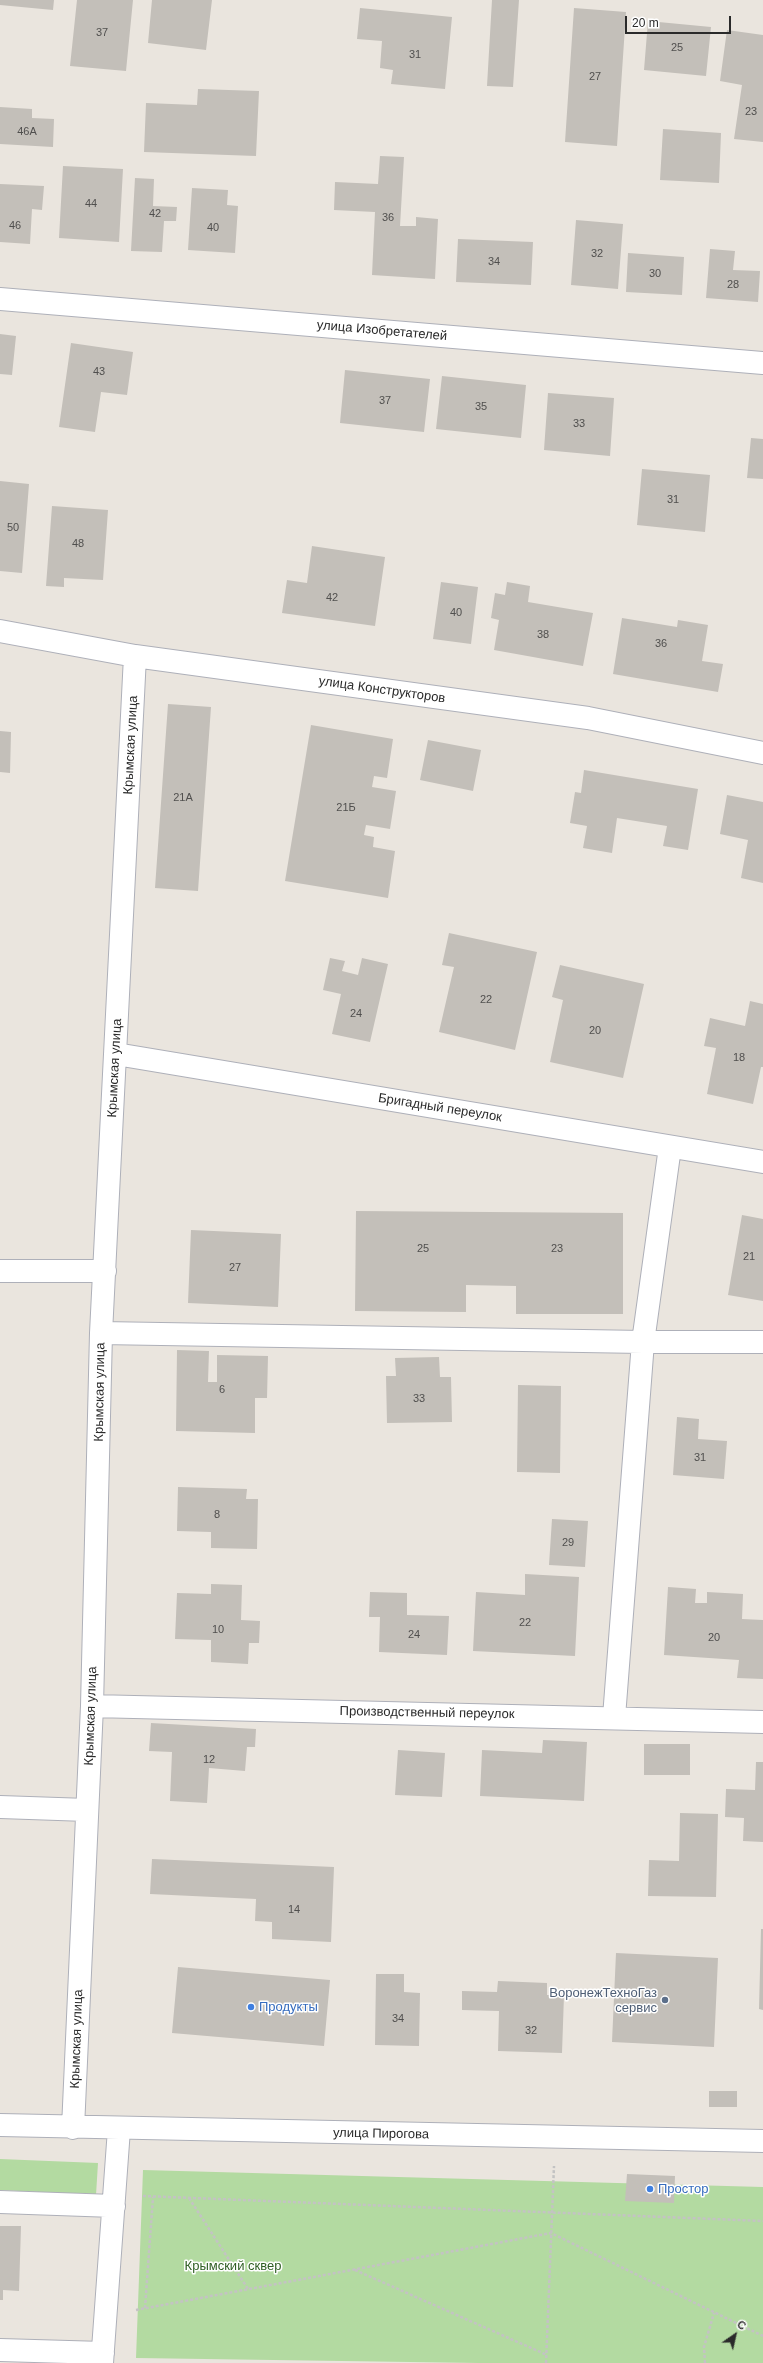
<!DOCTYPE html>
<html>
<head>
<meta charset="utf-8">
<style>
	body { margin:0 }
	#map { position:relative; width:763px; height:2363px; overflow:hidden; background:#eae5de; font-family:Helvetica,sans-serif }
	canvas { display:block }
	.north { position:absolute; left:715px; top:2315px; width:40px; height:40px; -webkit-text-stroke:3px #fff; paint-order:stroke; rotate:34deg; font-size:11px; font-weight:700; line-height:16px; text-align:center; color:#2a2a2a }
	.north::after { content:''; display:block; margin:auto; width:14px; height:18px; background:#2a2a2a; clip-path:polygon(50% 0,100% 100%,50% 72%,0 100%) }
	.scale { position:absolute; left:625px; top:16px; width:106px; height:18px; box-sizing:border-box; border:2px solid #2a2a2a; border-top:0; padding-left:5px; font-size:12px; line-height:14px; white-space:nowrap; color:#2a2a2a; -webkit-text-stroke:3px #fff; paint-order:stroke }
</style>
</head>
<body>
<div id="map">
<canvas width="763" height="2363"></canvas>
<div class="north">С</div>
<div class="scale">20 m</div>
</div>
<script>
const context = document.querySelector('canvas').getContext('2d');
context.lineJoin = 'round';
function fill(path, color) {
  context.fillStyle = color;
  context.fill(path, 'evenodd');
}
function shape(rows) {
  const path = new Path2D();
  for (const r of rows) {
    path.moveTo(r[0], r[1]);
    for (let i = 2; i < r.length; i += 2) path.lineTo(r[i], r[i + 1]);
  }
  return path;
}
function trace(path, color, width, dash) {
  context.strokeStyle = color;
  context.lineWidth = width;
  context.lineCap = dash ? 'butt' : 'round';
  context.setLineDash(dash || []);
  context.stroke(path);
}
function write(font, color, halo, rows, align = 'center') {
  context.font = font + ' Helvetica,sans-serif';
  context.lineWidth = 3;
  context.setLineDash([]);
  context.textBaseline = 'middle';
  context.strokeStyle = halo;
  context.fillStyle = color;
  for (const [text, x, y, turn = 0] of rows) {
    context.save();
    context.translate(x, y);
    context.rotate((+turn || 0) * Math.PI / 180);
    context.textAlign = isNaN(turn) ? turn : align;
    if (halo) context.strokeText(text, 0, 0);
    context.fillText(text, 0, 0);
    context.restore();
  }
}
fill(shape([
	[0,2159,98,2163,96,2195,0,2190],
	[143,2170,763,2187,763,2363,479,2363,136,2358]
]), '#b3daa1');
fill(shape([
	[0,0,54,0,53,10,0,5],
	[77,0,133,0,126,71,70,66],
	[152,0,212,0,206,50,148,43],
	[492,0,519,0,513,87,487,86],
	[360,8,452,17,445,89,391,84,393,70,380,68,382,41,357,39],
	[574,8,626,12,617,146,565,142],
	[648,21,711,27,706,76,644,70],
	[727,30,763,35,763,142,734,139,742,85,720,81],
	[198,89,259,91,256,156,144,152,146,103,197,105],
	[0,107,32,109,32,118,54,119,53,147,0,144],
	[663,129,721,133,719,183,660,180],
	[380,156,404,157,400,226,416,226,416,217,438,219,435,279,372,275,375,212,334,210,335,182,378,184],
	[63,166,123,169,119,242,59,238],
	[135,178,154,179,153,206,177,207,176,221,164,221,162,252,131,251],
	[0,184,44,186,42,210,32,209,30,244,0,242],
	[192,188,228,190,227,205,238,206,235,253,188,250],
	[576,220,623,224,618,289,571,285],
	[458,239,533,242,531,285,456,282],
	[710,249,735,251,733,270,760,271,758,302,706,298],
	[628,253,684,257,682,295,626,292],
	[0,334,16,336,12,375,0,374],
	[71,343,133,352,127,395,101,392,95,432,59,427],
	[345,370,430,379,424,432,340,423],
	[442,376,526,385,521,438,436,429],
	[548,393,614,398,610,456,544,450],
	[751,438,763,439,763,479,747,478],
	[642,469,710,475,705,532,637,525],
	[0,481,29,484,22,573,0,571],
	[52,506,108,510,103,580,64,578,64,587,46,586],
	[312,546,385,557,375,626,282,613,287,580,307,583],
	[441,582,478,587,471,644,433,639],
	[507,582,530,586,528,602,593,613,583,666,494,650,499,620,491,618,495,593,505,595],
	[622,618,677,627,678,620,708,625,702,661,723,664,718,692,613,674],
	[168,704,211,707,198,891,155,888],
	[311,725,393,739,387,778,374,776,372,787,396,791,390,829,366,825,364,835,374,837,373,847,395,851,388,898,285,881],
	[0,731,11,732,10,773,0,772],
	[428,740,481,750,473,791,420,780],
	[584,770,698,789,688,850,663,846,667,826,617,818,612,853,583,848,587,826,570,823,575,792,581,793],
	[727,795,763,802,763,883,741,878,748,840,720,834],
	[449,933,537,952,515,1050,439,1032,454,967,442,965],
	[330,958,345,961,342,971,358,975,362,958,388,964,370,1042,332,1034,341,994,323,990],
	[560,965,644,984,623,1078,550,1062,563,1000,552,997],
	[750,1001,763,1004,763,1067,761,1067,753,1104,707,1094,716,1048,704,1046,710,1018,745,1026],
	[356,1211,623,1213,623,1314,516,1314,516,1286,466,1285,466,1312,355,1311],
	[742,1215,763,1219,763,1301,728,1295],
	[191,1230,281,1234,278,1307,188,1303],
	[177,1350,209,1351,208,1382,217,1382,217,1355,268,1356,267,1398,255,1398,255,1433,176,1431],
	[439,1357,440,1377,451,1377,452,1422,387,1423,386,1376,396,1376,395,1358],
	[518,1385,561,1386,560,1473,517,1472],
	[677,1417,699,1419,698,1439,727,1441,724,1479,673,1475],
	[178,1487,247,1489,246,1499,258,1499,257,1549,211,1548,211,1532,177,1531],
	[552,1519,588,1521,585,1567,549,1565],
	[525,1574,579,1577,575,1656,473,1651,476,1592,525,1595],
	[211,1584,242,1585,241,1620,260,1621,259,1643,249,1643,248,1664,211,1662,211,1640,175,1639,177,1593,211,1594],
	[668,1587,696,1589,695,1603,707,1603,707,1592,743,1594,742,1619,763,1620,763,1679,737,1678,739,1660,664,1655],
	[370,1592,407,1593,407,1615,449,1616,447,1655,379,1652,380,1617,369,1617],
	[151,1723,256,1729,255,1747,247,1747,245,1771,209,1768,207,1803,170,1801,172,1752,149,1751],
	[543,1740,587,1742,584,1801,480,1796,482,1750,542,1753],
	[644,1744,690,1744,690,1775,644,1775],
	[398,1750,445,1753,442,1797,395,1795],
	[756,1762,763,1762,763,1842,743,1841,744,1818,725,1817,726,1789,755,1790],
	[680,1813,718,1814,716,1897,648,1896,649,1860,679,1861],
	[152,1859,334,1867,331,1942,272,1939,272,1922,255,1921,256,1899,150,1894],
	[761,1929,763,1929,763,2010,759,2009],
	[616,1953,718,1958,714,2047,612,2042],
	[178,1967,330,1980,324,2046,172,2033],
	[376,1974,404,1974,404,1992,420,1993,419,2046,375,2045],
	[498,1981,547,1983,547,1995,564,1995,562,2053,498,2051,499,2011,462,2010,462,1991,497,1992],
	[709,2091,737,2091,737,2107,709,2107],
	[627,2174,675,2176,674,2203,625,2201],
	[0,2226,21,2226,19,2291,3,2290,3,2300,0,2300]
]), '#c3bfb9');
const minor = shape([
	[0,299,763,363],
	[0,631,135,656,588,718,763,753],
	[116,1054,763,1162],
	[0,1271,105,1271],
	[101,1333,643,1342,763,1342],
	[92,1706,763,1722],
	[614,1717,643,1342,670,1147],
	[0,1807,87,1810],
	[0,2125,763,2141],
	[73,2128,92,1706,101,1333,135,656],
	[0,2202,114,2206],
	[0,2350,103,2353],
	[102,2363,119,2129]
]);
trace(minor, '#aeb0b9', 24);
trace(shape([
	[143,2196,763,2221],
	[189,2198,248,2289],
	[355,2270,547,2355],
	[145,2308,153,2197],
	[136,2310,551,2233,763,2336],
	[546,2363,554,2166],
	[705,2363,704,2347,714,2313]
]), '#c3c3c3', 2.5, [3, 2]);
trace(minor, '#fff', 22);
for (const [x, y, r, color] of [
	[665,2000,4,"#5c6f8a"],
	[251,2007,4,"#3f7fe0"],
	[650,2189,4,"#3f7fe0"]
]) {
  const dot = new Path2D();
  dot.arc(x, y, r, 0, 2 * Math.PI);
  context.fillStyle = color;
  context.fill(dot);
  trace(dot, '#fff', 1.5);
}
write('11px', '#504f4e', null, [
	["37",102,33],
	["25",677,48],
	["31",415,55],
	["27",595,77],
	["23",751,112],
	["46А",27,132],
	["44",91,204],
	["42",155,214],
	["36",388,218],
	["46",15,226],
	["40",213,228],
	["32",597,254],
	["34",494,262],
	["30",655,274],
	["28",733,285],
	["43",99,372],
	["37",385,401],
	["35",481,407],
	["33",579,424],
	["31",673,500],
	["50",13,528],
	["48",78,544],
	["42",332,598],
	["40",456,613],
	["38",543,635],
	["36",661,644],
	["21А",183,798],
	["21Б",346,808],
	["22",486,1000],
	["24",356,1014],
	["20",595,1031],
	["18",739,1058],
	["25",423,1249],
	["23",557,1249],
	["21",749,1257],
	["27",235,1268],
	["6",222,1390],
	["33",419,1399],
	["31",700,1458],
	["8",217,1515],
	["29",568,1543],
	["22",525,1623],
	["10",218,1630],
	["24",414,1635],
	["20",714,1638],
	["12",209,1760],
	["14",294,1910],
	["34",398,2019],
	["32",531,2031]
]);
write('13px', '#2a2a2a', '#fff', [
	["улица Изобретателей",382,331,5],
	["улица Конструкторов",382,690,8],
	["Крымская улица",131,745,-87],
	["Крымская улица",115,1068,-87],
	["Бригадный переулок",440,1108,9],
	["Крымская улица",100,1392,-89],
	["Производственный переулок",427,1713,1],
	["Крымская улица",91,1716,-88],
	["Крымская улица",77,2039,-88],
	["улица Пирогова",381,2134,1]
]);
write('13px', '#4e5e75', '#fff', [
	["ВоронежТехноГаз",657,1993],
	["сервис",657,2008]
], 'right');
write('13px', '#366cbe', '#fff', [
	["Продукты",259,2007],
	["Простор",658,2189]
], 'left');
write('13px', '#2e5e23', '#fff', [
	["Крымский сквер",233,2266]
]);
</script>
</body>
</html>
